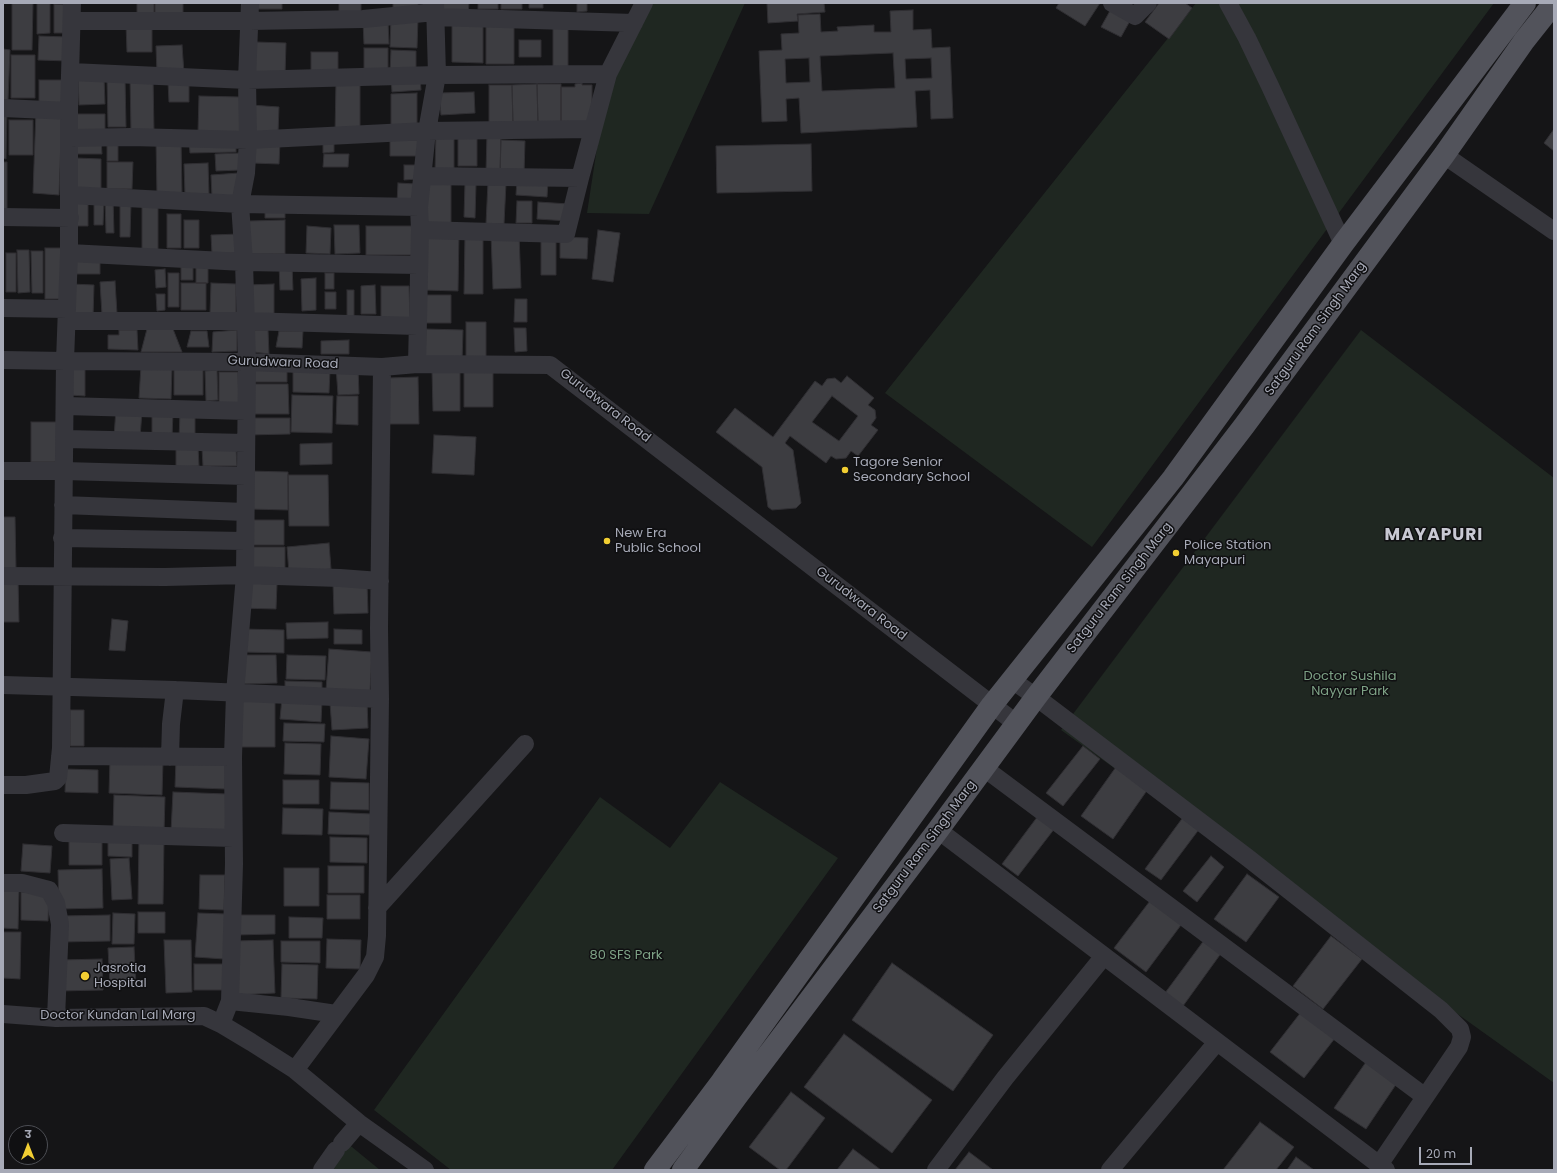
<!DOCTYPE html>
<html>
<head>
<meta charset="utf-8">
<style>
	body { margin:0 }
	#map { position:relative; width:1557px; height:1173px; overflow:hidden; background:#151517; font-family:Poppins,"Noto Sans Devanagari",sans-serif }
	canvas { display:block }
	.frame { position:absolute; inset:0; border:4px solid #a7aab7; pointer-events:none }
	.north { position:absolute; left:8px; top:1125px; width:40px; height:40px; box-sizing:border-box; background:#101012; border:1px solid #4c4e54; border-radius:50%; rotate:0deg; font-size:11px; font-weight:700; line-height:16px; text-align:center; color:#a7aab7 }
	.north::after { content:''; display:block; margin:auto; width:14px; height:18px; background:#f2ce32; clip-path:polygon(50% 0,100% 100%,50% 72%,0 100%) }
	.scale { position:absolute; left:1419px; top:1147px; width:53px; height:18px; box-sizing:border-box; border:2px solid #a7aab7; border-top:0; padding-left:5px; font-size:12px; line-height:14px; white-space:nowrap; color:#a7aab7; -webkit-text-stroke:3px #101012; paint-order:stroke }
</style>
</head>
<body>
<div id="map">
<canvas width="1557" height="1173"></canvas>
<div class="frame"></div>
<div class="north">उ</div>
<div class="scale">20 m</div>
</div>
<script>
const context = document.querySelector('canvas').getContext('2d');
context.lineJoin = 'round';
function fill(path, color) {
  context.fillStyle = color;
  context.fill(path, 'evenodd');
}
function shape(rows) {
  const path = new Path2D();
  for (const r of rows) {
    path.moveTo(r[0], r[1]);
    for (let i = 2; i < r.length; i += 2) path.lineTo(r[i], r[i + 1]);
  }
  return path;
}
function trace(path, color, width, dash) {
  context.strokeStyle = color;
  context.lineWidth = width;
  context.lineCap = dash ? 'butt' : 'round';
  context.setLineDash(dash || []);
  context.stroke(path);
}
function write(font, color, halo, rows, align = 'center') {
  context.font = font + ' Poppins,sans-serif';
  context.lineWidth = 3;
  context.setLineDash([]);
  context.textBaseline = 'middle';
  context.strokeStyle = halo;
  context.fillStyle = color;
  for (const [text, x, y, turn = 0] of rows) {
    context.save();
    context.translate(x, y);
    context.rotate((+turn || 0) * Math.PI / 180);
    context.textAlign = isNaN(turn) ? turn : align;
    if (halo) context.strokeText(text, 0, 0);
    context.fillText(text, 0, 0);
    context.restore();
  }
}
fill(shape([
	[647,3,745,3,649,214,587,213,609,69],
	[1196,3,1494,3,1092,547,885,393],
	[1361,330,1554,478,1554,1083,1061,730],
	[720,782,838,858,612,1170,451,1170,374,1110,600,797,670,848],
	[341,1138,380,1170,315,1170]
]), '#1f2721');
const building = shape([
	[12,3,33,3,32,50,12,50,12,3],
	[37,3,50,3,50,33,37,34,37,3],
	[137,3,154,3,154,17,137,17,137,3],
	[155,3,183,3,183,18,155,18,155,3],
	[254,3,282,3,282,9,254,9,254,3],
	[339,3,361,3,361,17,339,17,339,3],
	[393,3,418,3,418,13,393,12,393,3],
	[438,3,469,3,468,14,438,12,438,3],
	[478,3,498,3,498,9,478,9,478,3],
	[501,3,522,3,522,9,501,9,501,3],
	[529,3,543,3,543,8,529,8,529,3],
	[577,3,587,3,587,11,577,12,577,3],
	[767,3,824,3,825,12,797,14,798,21,768,23,767,3],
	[1059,3,1100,3,1085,26,1056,8,1059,3],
	[1159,3,1185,3,1192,8,1169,39,1145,22,1159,3],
	[54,4,68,5,68,33,54,33,54,4],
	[1111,9,1131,19,1121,37,1101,27,1111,9],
	[913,10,913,30,931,29,932,48,950,47,953,118,931,119,930,90,915,91,917,127,801,133,799,98,786,99,787,121,762,122,759,51,782,50,781,34,799,33,798,15,820,14,821,32,838,31,837,27,874,25,874,32,891,32,890,11,913,10],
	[893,53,895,88,822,91,820,56,893,53],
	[809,58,810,82,786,83,785,59,809,58],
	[931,58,932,78,906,79,905,59,931,58],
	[391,18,418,18,417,48,390,47,391,18],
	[388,21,389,44,364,44,363,22,388,21],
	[452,21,483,21,483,63,452,62,452,21],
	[486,21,514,21,514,64,486,64,486,21],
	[152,23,152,52,127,52,126,24,152,23],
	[568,27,568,67,553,68,553,28,568,27],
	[39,36,68,37,68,61,38,60,39,36],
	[519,40,541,40,541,57,519,57,519,40],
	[256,42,286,43,285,75,255,74,256,42],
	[182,45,184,73,157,74,156,46,182,45],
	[364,48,388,48,388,76,364,76,364,48],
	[3,49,10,50,8,100,3,100,3,49],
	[391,50,416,51,416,73,390,72,391,50],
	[311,52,338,52,338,74,311,74,311,52],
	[11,55,35,55,35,98,11,98,11,55],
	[130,76,153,76,154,132,131,132,130,76],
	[104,77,105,104,79,105,78,78,104,77],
	[420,77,421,90,392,92,391,78,420,77],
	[107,78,125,78,126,127,108,127,107,78],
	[39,80,66,80,66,104,39,104,39,80],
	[189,81,189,102,169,102,168,82,189,81],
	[336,82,360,82,360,133,335,133,336,82],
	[582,83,582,85,592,85,592,124,561,124,561,87,575,87,575,84,582,83],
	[537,84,538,124,513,125,512,85,537,84],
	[537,84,561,84,561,124,538,124,537,84],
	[489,85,512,85,513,125,489,125,489,85],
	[474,92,475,113,441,115,439,93,474,92],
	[417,93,417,131,391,131,391,94,417,93],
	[199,96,240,97,240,132,198,132,199,96],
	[251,105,279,107,278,133,249,131,251,105],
	[3,108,7,108,6,159,3,158,3,108],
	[36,110,62,111,59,195,33,193,36,110],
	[76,114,105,114,105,132,76,132,76,114],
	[9,120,33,120,33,155,9,155,9,120],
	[1554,129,1554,151,1544,143,1554,129],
	[436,132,454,132,454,172,435,172,436,132],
	[458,132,477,132,477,166,458,166,458,132],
	[487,133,501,133,500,174,486,173,487,133],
	[75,139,101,139,102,154,76,154,75,139],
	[107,139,118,139,118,161,107,161,107,139],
	[156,139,181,139,182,195,157,196,156,139],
	[236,140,236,152,190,153,189,141,236,140],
	[253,140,280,142,279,164,252,163,253,140],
	[323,140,334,140,334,152,323,153,323,140],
	[390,140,418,140,418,156,390,156,390,140],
	[501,140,525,141,524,174,500,174,501,140],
	[811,144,812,191,717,193,716,146,811,144],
	[240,153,241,170,216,171,215,154,240,153],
	[324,154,349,154,348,167,323,167,324,154],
	[76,158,101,159,101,190,76,190,76,158],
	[3,162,7,162,7,214,3,214,3,162],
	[107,162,133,162,132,189,107,189,107,162],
	[208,163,209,194,185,195,184,164,208,163],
	[404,165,418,165,418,179,404,180,404,165],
	[239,173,240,195,212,197,211,175,239,173],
	[517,179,548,181,547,197,516,195,517,179],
	[423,180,451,180,451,223,423,223,423,180],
	[488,182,506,183,504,224,486,224,488,182],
	[398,183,416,184,415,204,397,203,398,183],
	[465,183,476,184,475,218,464,217,465,183],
	[105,198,113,198,114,233,106,233,105,198],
	[94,199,104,199,103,225,94,225,94,199],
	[72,201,88,201,88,226,72,226,72,201],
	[142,201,158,201,158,252,142,252,142,201],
	[517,201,532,201,532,223,516,223,517,201],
	[538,202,569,204,568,221,537,219,538,202],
	[120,203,131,203,130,237,120,237,120,203],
	[265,206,285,206,285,218,265,218,265,206],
	[167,214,181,214,181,248,167,248,167,214],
	[184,220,199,220,199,248,184,248,184,220],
	[285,220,285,254,249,254,249,221,285,220],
	[334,225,359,225,360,253,335,254,334,225],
	[307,226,331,228,330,254,306,253,307,226],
	[366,226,415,226,415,255,366,255,366,226],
	[598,230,620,233,613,282,592,279,598,230],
	[425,231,459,232,458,291,423,290,425,231],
	[519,233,521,288,493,289,491,234,519,233],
	[239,234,239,253,212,254,211,235,239,234],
	[465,235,483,235,483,294,464,294,465,235],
	[560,237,588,238,587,259,560,258,560,237],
	[541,240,556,240,556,275,541,275,541,240],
	[45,248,63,248,63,299,45,299,45,248],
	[17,250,29,250,30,292,18,293,17,250],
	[31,251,43,251,43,293,32,293,31,251],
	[6,253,16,253,16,292,6,292,6,253],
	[74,259,100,259,100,274,75,274,74,259],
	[181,260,193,260,193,280,181,280,181,260],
	[196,262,208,262,208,283,196,283,196,262],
	[279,264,292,264,293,290,280,290,279,264],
	[165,269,166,287,156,288,155,270,165,269],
	[168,273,179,273,179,307,168,307,168,273],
	[325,273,334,273,334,289,325,289,325,273],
	[316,278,316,310,302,311,301,279,316,278],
	[115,281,117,314,102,315,100,282,115,281],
	[181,283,206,283,206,310,181,310,181,283],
	[211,283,236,284,236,313,210,313,211,283],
	[71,284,94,285,93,317,71,316,71,284],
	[274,284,274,316,247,316,247,285,274,284],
	[375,285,376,314,361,314,361,286,375,285],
	[381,286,409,286,410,319,381,319,381,286],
	[347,290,354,290,354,320,347,320,347,290],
	[325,292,336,292,336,309,325,309,325,292],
	[156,294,165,294,165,310,157,311,156,294],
	[424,295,451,295,451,323,424,323,424,295],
	[515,299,527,299,527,322,514,322,515,299],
	[466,322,486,322,486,362,466,362,466,322],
	[514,328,526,328,527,351,515,352,514,328],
	[147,329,173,329,182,352,141,352,147,329],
	[426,329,463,330,462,363,425,363,426,329],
	[119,330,137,330,138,350,108,349,108,335,119,335,119,330],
	[237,330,237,351,212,352,213,332,237,330],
	[254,330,268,330,269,354,254,352,254,330],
	[191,331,207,331,209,347,187,347,191,331],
	[279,331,303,331,302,348,276,347,279,331],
	[349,340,349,354,321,354,321,341,349,340],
	[69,362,85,362,85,396,69,395,69,362],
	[141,366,172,368,171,399,139,398,141,366],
	[336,367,358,367,359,394,338,395,336,367],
	[174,368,203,368,203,395,174,395,174,368],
	[248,368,287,368,287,382,248,382,248,368],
	[293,369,330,370,329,393,293,392,293,369],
	[464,369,493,369,493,407,464,407,464,369],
	[217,370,218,400,206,401,205,371,217,370],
	[432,370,460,370,460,411,433,411,432,370],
	[219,372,238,372,239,407,219,407,219,372],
	[847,376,874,398,868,405,875,410,876,418,871,425,878,430,858,456,851,451,846,458,836,459,831,456,826,463,790,436,785,443,793,450,801,503,796,508,772,510,768,507,762,467,716,432,735,408,773,437,815,381,822,386,827,379,835,378,841,383,847,376],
	[832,396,858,416,839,441,812,422,832,396],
	[418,377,419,424,388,424,388,378,418,377],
	[248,384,288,384,289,414,248,414,248,384],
	[292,395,333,396,332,433,291,432,292,395],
	[337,396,358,396,358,425,336,424,337,396],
	[116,409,142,411,140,438,114,437,116,409],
	[152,411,173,412,172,438,152,437,152,411],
	[180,413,195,413,195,440,179,439,180,413],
	[247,418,290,418,290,434,247,435,247,418],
	[31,422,58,422,58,462,31,462,31,422],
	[434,435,476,437,474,475,432,473,434,435],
	[332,443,332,464,300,465,300,444,332,443],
	[198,446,199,466,176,467,176,447,198,446],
	[202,448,236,448,237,466,203,466,202,448],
	[249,471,288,472,288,510,249,509,249,471],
	[288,475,328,475,329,526,289,526,288,475],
	[3,517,15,517,16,570,3,570,3,517],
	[249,520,284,520,284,545,249,545,249,520],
	[329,543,331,569,289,573,287,547,329,543],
	[250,547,285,547,285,574,250,574,250,547],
	[3,579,18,579,19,622,3,622,3,579],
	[367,582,368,613,334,614,333,583,367,582],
	[240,583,277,584,276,609,239,608,240,583],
	[112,619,128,621,125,651,109,650,112,619],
	[328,622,328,638,287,639,286,623,328,622],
	[243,629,284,630,284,653,243,652,243,629],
	[334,629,362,630,362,644,334,644,334,629],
	[329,649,372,652,370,692,326,690,329,649],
	[241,655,276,655,277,683,242,684,241,655],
	[287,655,326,656,325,680,286,679,287,655],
	[285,681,322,682,322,691,285,690,285,681],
	[237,697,275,697,275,747,237,747,237,697],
	[282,698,322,701,321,722,280,719,282,698],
	[367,701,368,728,332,730,330,703,367,701],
	[70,710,84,710,84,746,70,746,70,710],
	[284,723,325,724,324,742,283,741,284,723],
	[331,736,369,739,366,779,329,777,331,736],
	[285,743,321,744,320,775,284,774,285,743],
	[1083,746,1100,759,1063,806,1046,793,1083,746],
	[176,759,226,761,225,789,175,787,176,759],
	[110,760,163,761,162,795,109,793,110,760],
	[1116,767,1148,789,1113,839,1081,816,1116,767],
	[66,769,98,770,98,793,65,792,66,769],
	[283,780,319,780,319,804,283,804,283,780],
	[331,782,369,783,369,810,330,809,331,782],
	[173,792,227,794,225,835,171,832,173,792],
	[114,795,165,797,164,832,113,830,114,795],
	[283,808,323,809,322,835,282,834,283,808],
	[329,812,372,814,371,835,328,834,329,812],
	[1038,816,1055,828,1018,876,1002,864,1038,816],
	[1184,816,1200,828,1161,880,1145,869,1184,816],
	[69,836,102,836,102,865,69,865,69,836],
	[108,836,132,837,132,857,108,856,108,836],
	[139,837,164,838,163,904,138,904,139,837],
	[330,837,367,838,367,863,330,862,330,837],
	[23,844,52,846,50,873,21,871,23,844],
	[1211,856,1224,867,1197,902,1183,891,1211,856],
	[129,858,132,899,112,900,110,859,129,858],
	[328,866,364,866,364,893,328,893,328,866],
	[284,868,319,868,319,906,284,906,284,868],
	[102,869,103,908,59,909,58,870,102,869],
	[1247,874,1279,897,1246,942,1214,919,1247,874],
	[200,875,225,875,224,910,199,909,200,875],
	[3,890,19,891,18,929,3,928,3,890],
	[21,892,49,893,48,921,21,920,21,892],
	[327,895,360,895,360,919,327,919,327,895],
	[1153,897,1184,921,1146,972,1114,948,1153,897],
	[138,912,165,912,165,933,138,933,138,912],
	[113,913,135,914,134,944,112,944,113,913],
	[198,913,227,914,224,959,195,957,198,913],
	[110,915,110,941,61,942,61,916,110,915],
	[235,915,275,915,275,934,235,935,235,915],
	[289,917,323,918,322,938,289,938,289,917],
	[3,932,21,932,20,979,3,978,3,932],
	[1331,936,1362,959,1323,1009,1293,986,1331,936],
	[327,939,361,940,360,969,326,968,327,939],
	[1205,939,1222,952,1183,1006,1165,993,1205,939],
	[164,940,191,940,192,992,166,993,164,940],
	[273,940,275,993,237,995,235,941,273,940],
	[281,941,320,941,320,963,281,962,281,941],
	[134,947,136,985,110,986,108,948,134,947],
	[102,959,103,990,59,991,60,960,102,959],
	[892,963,993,1035,953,1091,852,1020,892,963],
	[194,964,227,964,227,990,194,990,194,964],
	[282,964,318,965,317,999,281,998,282,964],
	[1305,1007,1339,1033,1304,1078,1270,1052,1305,1007],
	[844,1034,932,1100,892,1153,804,1087,844,1034],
	[1366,1062,1397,1083,1366,1129,1334,1108,1366,1062],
	[791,1092,825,1118,786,1170,780,1170,749,1147,791,1092],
	[1260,1122,1294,1147,1276,1170,1223,1170,1260,1122],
	[853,1149,881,1170,837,1170,853,1149],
	[969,1152,993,1170,955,1170,969,1152],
	[1296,1157,1314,1170,1287,1170,1296,1157]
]);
fill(building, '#3d3d41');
trace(building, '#302f33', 1);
trace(shape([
	[1112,3,1135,16,1148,3],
	[1228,3,1247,38,1270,86,1343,244],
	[435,17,634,23],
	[72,21,250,21,363,19,435,12],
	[71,72,247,80,437,75,608,74],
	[3,108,69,111],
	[70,138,131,137,248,140,427,131,593,129],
	[1444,155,1554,231],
	[422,176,580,178],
	[70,195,240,204,419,207],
	[3,217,70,218],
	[420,230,566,234,580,178,608,74,644,3],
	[69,253,244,262,418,265],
	[3,308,67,309],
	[67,321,245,321,417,326],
	[3,360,65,361,247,362,382,367,417,364,550,365,1017,724],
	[417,364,420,230,419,207,427,131,437,75,435,3],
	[65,406,246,411],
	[65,439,246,443],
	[3,471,64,471,246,476],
	[63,505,245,512],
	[62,538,245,541],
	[3,576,165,577,245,575,340,578,380,581],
	[1012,680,1036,697,1248,858,1441,1010,1460,1029,1462,1037,1459,1047,1379,1165],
	[3,685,175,690,380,699],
	[60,756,233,757],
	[170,757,171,724,175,690],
	[984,768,1424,1096],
	[3,785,26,785,55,781,58,778,61,748,65,361,69,253,69,111,72,3],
	[938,830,1386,1170],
	[63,833,233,838],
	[3,883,22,883,49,890,56,903,60,924,56,1018],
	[377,908,525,744],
	[230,1001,289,1007,336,1014],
	[3,1014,56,1018,204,1016,221,1024,251,1042,295,1070,359,1123,425,1170],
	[221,1024,230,1001,234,864,233,757,235,693,245,575,247,362,244,262,240,204,246,173,248,140,247,80,250,3],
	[295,1070,366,975,375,957,377,936,380,699,379,628,382,367],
	[342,1143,359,1123],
	[322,1170,336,1150],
	[936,1170,1005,1078,1104,956],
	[1110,1170,1217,1042]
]), '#36363c', 18);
trace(shape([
	[655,1170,722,1081,992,705,1173,478,1343,244,1525,3],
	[683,1170,737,1096,938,830,1036,697,1244,426,1444,155,1524,41,1554,3]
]), '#52535b', 22);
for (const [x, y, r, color] of [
	[845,470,4,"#f2ce32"],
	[607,541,4,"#f2ce32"],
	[1176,553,4,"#f2ce32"],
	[85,976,5,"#f2ce32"]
]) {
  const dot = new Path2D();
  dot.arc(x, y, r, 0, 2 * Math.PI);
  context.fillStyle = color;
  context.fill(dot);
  trace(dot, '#101012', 1.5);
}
write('13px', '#a7aab7', '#101012', [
	["Satguru Ram Singh Marg",1316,329,-54],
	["Gurudwara Road",283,363,2],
	["Gurudwara Road",605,406,38],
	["Satguru Ram Singh Marg",1120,588,-52],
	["Gurudwara Road",861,604,38],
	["Satguru Ram Singh Marg",925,847,-53],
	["Doctor Kundan Lal Marg",118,1016]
]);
write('13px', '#a7aab7', '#101012', [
	["Tagore Senior",853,463],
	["Secondary School",853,478],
	["New Era",615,534],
	["Public School",615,549],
	["Police Station",1184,546],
	["Mayapuri",1184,561],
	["Jasrotia",94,969],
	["Hospital",94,984]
], 'left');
write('13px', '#7ea286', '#101012', [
	["Doctor Sushila",1350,677],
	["Nayyar Park",1350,692],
	["80 SFS Park",626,956]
]);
context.letterSpacing = '1px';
write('bold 17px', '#c8c9d3', '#101012', [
	["MAYAPURI",1434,536]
]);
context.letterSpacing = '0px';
</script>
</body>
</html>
